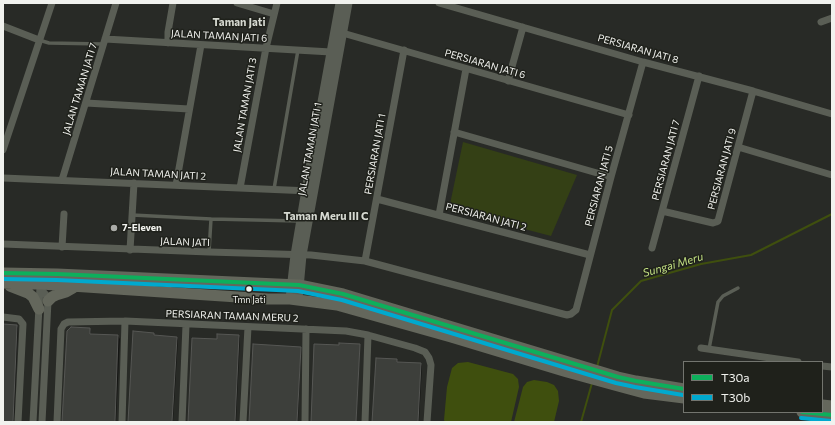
<!DOCTYPE html>
<html>
<head>
<meta charset="utf-8">
<style>
	body { margin:0 }
	#map { position:relative; width:835px; height:425px; overflow:hidden; background:#282a26; font-family:Commissioner,sans-serif }
	canvas { display:block }
	.frame { position:absolute; inset:0; border:4px solid #f1f2ee; pointer-events:none }
	.legend { position:absolute; left:683px; top:361px; width:140px; height:52px; box-sizing:border-box; background:#1f211b; border:1px solid #73756f; margin:0; padding:5px 7px; list-style:none; font-size:12px; color:#f1f2ee }
	.legend li { display:flex; align-items:center; gap:8px; height:20px }
	.legend b { width:20px; border:1px solid #73756f }
</style>
</head>
<body>
<div id="map">
<canvas width="835" height="425"></canvas>
<div class="frame"></div>
<ul class="legend">
<li><b style="height:5px;background:#0daf5c"></b>T30a</li>
<li><b style="height:5px;background:#00a9ce"></b>T30b</li>
</ul>
</div>
<script>
const context = document.querySelector('canvas').getContext('2d');
context.lineJoin = 'round';
function fill(path, color) {
  context.fillStyle = color;
  context.fill(path, 'evenodd');
}
function shape(rows) {
  const path = new Path2D();
  for (const r of rows) {
    path.moveTo(r[0], r[1]);
    for (let i = 2; i < r.length; i += 2) path.lineTo(r[i], r[i + 1]);
  }
  return path;
}
function trace(path, color, width, dash) {
  context.strokeStyle = color;
  context.lineWidth = width;
  context.lineCap = dash ? 'butt' : 'round';
  context.setLineDash(dash || []);
  context.stroke(path);
}
function write(font, color, halo, rows, align = 'center') {
  context.font = font + ' Commissioner,sans-serif';
  context.lineWidth = 3;
  context.setLineDash([]);
  context.textBaseline = 'middle';
  context.strokeStyle = halo;
  context.fillStyle = color;
  for (const [text, x, y, turn = 0] of rows) {
    context.save();
    context.translate(x, y);
    context.rotate((+turn || 0) * Math.PI / 180);
    context.textAlign = isNaN(turn) ? turn : align;
    if (halo) context.strokeText(text, 0, 0);
    context.fillText(text, 0, 0);
    context.restore();
  }
}
fill(shape([
	[463,142,577,175,551,236,449,209]
]), '#344015');
fill(shape([
	[468,362,513,374,518,379,519,387,511,422,445,422,444,420,447,387,452,368,458,363],
	[534,380,547,382,554,385,558,391,559,401,554,422,514,422,523,387,527,382]
]), '#3f4f0e');
fill(shape([
	[3,325,17,326,18,328,14,422,3,422],
	[89,329,91,331,91,335,118,336,120,339,116,422,63,422],
	[155,336,177,338,178,340,173,422,129,422],
	[239,336,240,338,236,422,189,422,218,340],
	[359,345,360,347,356,422,312,422],
	[300,348,301,350,298,422,250,422],
	[397,360,398,363,421,364,422,366,419,422,373,422]
]), '#0007');
trace(shape([
	[597,367,612,310,641,281,701,264,751,255,832,214],
	[581,422,592,383]
]), '#3f4f0e', 2);
const building = shape([
	[3,324,17,325,13,422,3,422,3,324],
	[71,327,90,328,90,334,118,335,115,422,62,422,67,331,71,327],
	[133,331,154,333,154,335,177,337,172,422,128,422,133,331],
	[217,334,239,335,235,422,188,422,192,338,217,339,217,334],
	[339,343,360,344,356,422,311,422,314,344,339,345,339,343],
	[253,344,301,347,297,422,249,422,253,344],
	[376,358,397,359,397,362,421,363,418,422,372,422,376,358]
]);
fill(building, '#3d3f3b');
trace(building, '#565754', 1);
trace(shape([
	[39,40,49,43,103,44],
	[274,189,298,50],
	[132,215,211,219,299,221],
	[209,252,211,219],
	[709,349,718,302,723,296,738,288]
]), '#5a5e55', 3.5);
trace(shape([
	[237,3,274,14],
	[439,3,643,62,753,91,832,114],
	[821,22,832,18],
	[3,26,39,40],
	[339,32,629,115],
	[105,39,331,52],
	[168,43,168,32,173,3],
	[508,81,523,27],
	[86,103,189,109],
	[454,132,611,177],
	[738,147,832,175],
	[3,150,52,3],
	[3,178,310,191],
	[62,180,116,3],
	[176,185,201,45],
	[240,188,266,48,277,3],
	[377,199,590,255],
	[662,211,713,223,716,222,718,221,753,91],
	[439,215,466,69],
	[3,244,209,252,311,255,365,261,563,314,567,315,571,314,576,310,611,177,643,62],
	[62,247,64,214],
	[652,248,699,76],
	[130,250,134,183],
	[365,261,404,50],
	[36,283,46,295,48,301,42,422],
	[3,317,19,319,23,324,18,422],
	[701,348,798,362],
	[822,366,832,367],
	[33,422,40,287],
	[57,422,61,329,64,324,68,322,125,321,346,331,368,335,415,348,425,352,429,358,431,365,427,422],
	[122,422,125,321],
	[182,422,186,325],
	[243,422,248,327],
	[305,422,306,329],
	[365,422,368,335]
]), '#5a5e55', 7);
trace(shape([
	[290,299,295,255,306,190,340,3],
	[298,299,302,255,348,3]
]), '#5a5e55', 9);
trace(shape([
	[3,273,57,274,299,285,343,294,618,377,636,381,684,389],
	[3,283,41,284,268,299,290,299,337,305,451,337,567,372,618,386,644,393,684,398],
	[10,286,28,293,33,297,39,309],
	[48,301,52,297,56,295,66,292,73,288],
	[822,405,832,406],
	[802,412,832,415]
]), '#64675c', 11);
trace(shape([
	[3,273,57,274,299,285,343,294,618,377,636,381,684,389],
	[802,412,832,415]
]), '#0daf5c', 4);
trace(shape([
	[3,279,57,280,298,291,342,300,616,383,635,387,683,395],
	[801,418,831,421]
]), '#00a9ce', 4);
for (const [x, y, r, color] of [
	[114,228,4,"#abaca8"],
	[249,289,3.5,"#f1f2ee"]
]) {
  const dot = new Path2D();
  dot.arc(x, y, r, 0, 2 * Math.PI);
  context.fillStyle = color;
  context.fill(dot);
  trace(dot, '#1f211b', 1.5);
}
write('9px', '#f1f2ee', '#1f211b', [
	["Tmn Jati",249,300]
]);
write('10px', '#f1f2ee', '#1f211b', [
	["JALAN TAMAN JATI 6",219,36,3],
	["PERSIARAN JATI 8",638,49,16],
	["PERSIARAN JATI 6",485,64,16],
	["JALAN TAMAN JATI 7",80,89,-73],
	["JALAN TAMAN JATI 3",245,105,-80],
	["JALAN TAMAN JATI 1",310,149,-80],
	["PERSIARAN JATI 1",375,154,-80],
	["PERSIARAN JATI 7",666,160,-75],
	["PERSIARAN JATI 9",722,169,-75],
	["JALAN TAMAN JATI 2",158,174,3],
	["PERSIARAN JATI 5",599,186,-75],
	["PERSIARAN JATI 2",486,217,15],
	["JALAN JATI",185,242,2],
	["PERSIARAN TAMAN MERU 2",232,316,2]
]);
write('bold 10px', '#f1f2ee', '#1f211b', [
	["7-Eleven",122,228]
], 'left');
write('bold 11px', '#d6d9d1', '#1f211b', [
	["Taman Jati",239,22],
	["Taman Meru III C",326,216]
]);
write('italic 11px', '#c2e082', '#1f211b', [
	["Sungai Meru",673,265,-16]
]);
</script>
</body>
</html>
